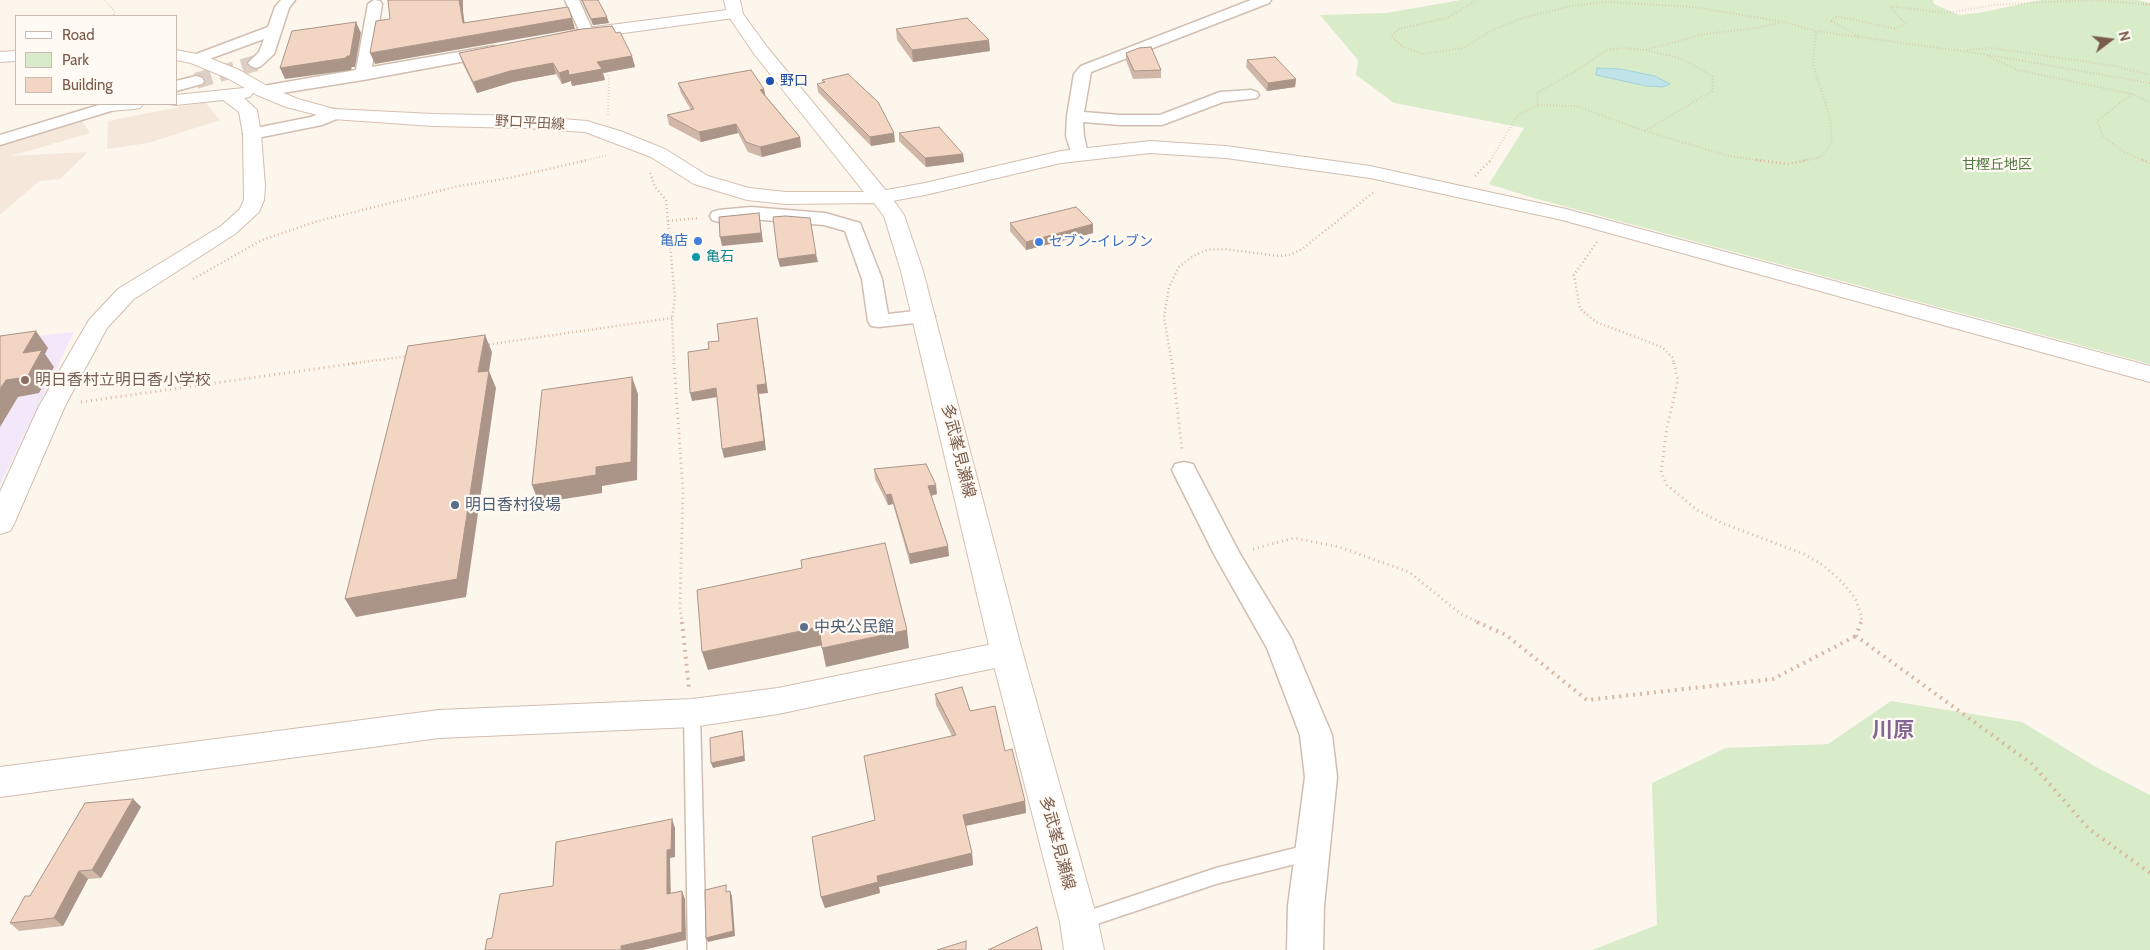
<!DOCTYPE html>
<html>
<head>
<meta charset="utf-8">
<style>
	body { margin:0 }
	#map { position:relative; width:2150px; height:950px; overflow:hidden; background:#fdf6ec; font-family:Cabin,sans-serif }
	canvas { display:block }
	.legend { position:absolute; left:15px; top:15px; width:162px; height:90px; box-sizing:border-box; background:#fffaf3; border:1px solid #cabbb1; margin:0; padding:6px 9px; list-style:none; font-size:15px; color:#7a5c4d }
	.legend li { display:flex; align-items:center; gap:10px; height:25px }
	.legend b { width:25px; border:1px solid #cabbb1 }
	.north { position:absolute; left:2085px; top:15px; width:50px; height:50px; -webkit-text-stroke:4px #fffaf3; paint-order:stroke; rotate:75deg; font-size:14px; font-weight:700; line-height:20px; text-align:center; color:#7a5c4d }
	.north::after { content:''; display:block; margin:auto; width:18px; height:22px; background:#7a5c4d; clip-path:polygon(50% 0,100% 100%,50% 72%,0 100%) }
</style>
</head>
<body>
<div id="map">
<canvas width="2150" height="950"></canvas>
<ul class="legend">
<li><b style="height:6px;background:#fff"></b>Road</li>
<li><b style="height:14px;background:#d8ecc9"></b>Park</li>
<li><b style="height:14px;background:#f3d5c3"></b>Building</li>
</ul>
<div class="north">N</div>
</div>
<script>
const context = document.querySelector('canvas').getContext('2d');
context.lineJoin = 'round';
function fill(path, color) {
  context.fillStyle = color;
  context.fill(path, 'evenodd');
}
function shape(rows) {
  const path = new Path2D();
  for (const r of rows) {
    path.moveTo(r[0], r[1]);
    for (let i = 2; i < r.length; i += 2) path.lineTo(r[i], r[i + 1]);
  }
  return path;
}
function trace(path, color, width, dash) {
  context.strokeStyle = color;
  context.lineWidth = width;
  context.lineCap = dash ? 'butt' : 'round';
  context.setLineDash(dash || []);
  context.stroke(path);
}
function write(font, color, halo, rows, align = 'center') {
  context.font = font + ' Cabin,"Noto Sans JP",sans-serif';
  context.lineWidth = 4.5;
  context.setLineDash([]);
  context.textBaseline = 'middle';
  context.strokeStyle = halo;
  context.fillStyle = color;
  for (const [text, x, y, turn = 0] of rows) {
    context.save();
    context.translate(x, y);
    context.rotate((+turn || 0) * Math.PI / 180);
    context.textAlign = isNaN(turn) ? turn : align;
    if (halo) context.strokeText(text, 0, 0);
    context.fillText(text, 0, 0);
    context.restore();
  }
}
fill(shape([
	[205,102,220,120,148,143,107,149,108,121],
	[79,116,90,133,11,156,88,152,60,179,39,181,0,215,0,141]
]), '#f5e8da');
fill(shape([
	[74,332,32,419,0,485,0,340]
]), '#f3e8fa');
fill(shape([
	[1461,0,1933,0,1934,4,1959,15,1978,13,2041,0,2137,0,2150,3,2150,364,1530,197,1489,184,1524,128,1394,103,1356,75,1358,60,1320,15,1386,13],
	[1891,701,2022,722,2096,767,2150,795,2150,950,1592,950,1657,925,1652,783,1726,748,1828,744]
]), '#d8ecc9');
const water = shape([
	[1597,68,1620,69,1655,76,1670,84,1663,87,1646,86,1596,75,1597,68]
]);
fill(water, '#bfe3e8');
trace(water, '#a5d3da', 1);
trace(shape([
	[196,81,256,63]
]), '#dcd0c4', 16, [16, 8]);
const service = shape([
	[692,707,697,709,700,713,706,950,688,950,684,713,687,709,692,707],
	[1311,844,1317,847,1319,852,1317,857,1311,860,1216,884,1082,929,1076,927,1073,921,1076,915,1082,913,1216,868,1311,844]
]);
const minor = shape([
	[281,0,295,0,289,8,274,54,261,66,256,68,251,66,248,63,259,52,264,39,201,62,191,62,188,59,191,56,268,27,275,7,281,0],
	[374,0,380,1,382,4,372,67,493,46,498,48,501,51,498,54,493,56,363,80,263,96,257,94,255,91,257,88,263,86,356,70,368,4,374,0],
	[565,0,579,0,594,33,592,36,559,43,554,42,552,39,554,36,579,30,565,0],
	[1251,0,1271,0,1269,3,1091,72,1084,112,1120,115,1160,115,1220,92,1251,90,1257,92,1259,95,1257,98,1223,102,1162,125,1120,125,1083,122,1084,136,1088,154,1085,158,1079,159,1073,158,1066,136,1067,116,1074,74,1081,66,1251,0],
	[196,76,202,78,204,81,202,84,176,91,176,81,196,76],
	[102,104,126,104,124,107,0,145,0,135,102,104],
	[333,109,339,110,341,114,339,118,322,125,252,139,246,138,243,134,246,130,311,117,333,109],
	[751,207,825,213,860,223,882,279,888,314,924,310,932,311,935,316,932,321,924,322,879,327,871,326,868,321,862,279,845,231,824,225,751,219,719,222,712,220,710,216,712,212,719,210,751,207],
	[1184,462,1193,464,1196,470,1240,554,1291,638,1332,735,1337,777,1324,906,1323,950,1287,950,1288,906,1305,777,1300,735,1267,648,1215,556,1172,470,1175,464,1184,462]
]);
const tertiary = shape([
	[735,9,741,11,743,14,741,17,587,38,581,36,579,33,581,30,587,28,735,9],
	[244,88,250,89,253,93,250,97,244,98,257,110,261,134,265,186,264,200,259,212,235,234,134,299,107,328,65,406,14,524,10,531,0,534,0,492,39,406,89,320,118,289,221,226,240,209,244,200,243,134,239,112,223,100,176,105,170,104,176,104,176,95,244,88],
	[100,104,143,104,140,108,134,109,110,111,104,110,100,104],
	[1150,141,1226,146,1370,166,1566,209,2150,366,2150,382,1562,220,1370,178,1226,158,1150,153,1061,163,925,195,881,203,874,201,871,197,874,193,881,191,925,183,1061,151,1150,141],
	[1007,641,1018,645,1023,654,1018,663,778,714,692,727,439,738,0,797,0,767,439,710,692,699,778,688,1007,641]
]);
const secondary = shape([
	[724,0,740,0,743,14,767,47,888,193,904,215,923,271,1023,654,1098,922,1104,950,1064,950,1060,922,991,654,901,271,884,216,874,203,786,204,747,200,694,184,651,157,585,132,526,128,433,126,333,119,286,107,257,95,227,78,191,63,176,60,176,50,202,55,239,70,269,87,298,99,334,109,433,114,526,116,587,121,620,131,665,149,708,176,749,188,786,192,864,192,755,55,727,14,724,0],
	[16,51,16,61,0,62,0,52,16,51]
]);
trace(service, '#d1beb0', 3);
trace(minor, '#d1beb0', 3);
trace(tertiary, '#d1beb0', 2);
trace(secondary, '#d6c0b0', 2);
trace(shape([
	[105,0,115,12,113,16],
	[1477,0,1447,18,1399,29,1391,36,1403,47,1424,54,1463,48,1491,31,1522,18,1571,6,1607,2,1694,7,1784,22,1816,31,1859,37,1832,21,1837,16,1895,29,1905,24,1890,6,1945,13,1995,5,2047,2,2096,0,2142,4],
	[2150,4,2142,4,2150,5],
	[1859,37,1983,54,2150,83],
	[1967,50,1992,48,2115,66,2150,75],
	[1988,56,2018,70,2132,94,2097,121,2103,136,2124,152,2145,161],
	[605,70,609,79,608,115],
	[2132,94,2150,102],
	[1538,105,1576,106,1645,131,1712,91,1713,77,1697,67,1679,58,1646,50],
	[1645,131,1729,156,1766,161],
	[582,161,608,155],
	[1490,161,1518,115,1538,105,1537,93,1576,71,1607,50,1625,48,1645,50,1704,34,1757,28,1781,23],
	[1802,161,1821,157,1832,143,1830,117,1813,65,1816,31]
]), '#d9b8a5', 2, [0.5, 2.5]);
trace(shape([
	[1756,160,1788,164,1808,160],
	[2142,160,2150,163],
	[650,173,655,187,666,200,675,298,672,318,674,364],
	[1475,176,1491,160],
	[668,221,699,218],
	[1597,242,1574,275,1580,309,1596,322,1662,347,1673,358,1674,364],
	[193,279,262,240,318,221,459,186,509,178,588,160],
	[485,345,672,318],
	[348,364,409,356],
	[1172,364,1164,317,1169,287,1179,267,1193,256,1207,250,1224,249,1279,256,1290,255,1302,249,1374,192]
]), '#d9b8a5', 2.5, [1, 3]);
trace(shape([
	[674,363,683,491,680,606,682,623],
	[1172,363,1182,450],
	[1674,363,1678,380,1667,427,1661,472,1667,485,1697,510,1722,523,1804,554,1823,565,1842,582,1855,598,1862,617,1860,623],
	[81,402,357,363],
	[1253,549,1294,538,1339,547,1409,572,1461,614,1480,623]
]), '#d9b8a5', 3, [1, 4]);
trace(shape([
	[682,622,689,688],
	[1477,622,1506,635,1587,700,1773,679,1856,636],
	[1861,622,1856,636,2032,764,2089,829,2150,873]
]), '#d9b8a5', 4, [2, 5]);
fill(service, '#fff');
fill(minor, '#fff');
fill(tertiary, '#fff');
fill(secondary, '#fff');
fill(shape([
	[581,0,598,0,609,23,593,25],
	[896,29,990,51,913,62,897,40],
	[616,33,632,56,635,67,603,73,605,80,572,86,571,81,562,84,556,74,513,82,477,93,463,64,459,53],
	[1126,53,1161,70,1161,78,1133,79,1126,60],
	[1247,60,1296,79,1295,87,1267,91,1246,67],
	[822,80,895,142,871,146,818,92,817,84,823,83],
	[678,83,766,96,800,137,801,147,762,157,748,152,738,133,701,142,669,125,667,115,691,110,681,93],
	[899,133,963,154,964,162,926,167,899,141],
	[1010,223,1093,224,1093,233,1026,250,1010,231],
	[874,469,937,494,931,496,949,556,910,564,893,504,888,505,875,479],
	[935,694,970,711,1005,751,1025,801,1026,813,966,826,972,853,973,865,879,887,880,893,825,908,821,897,875,820,952,736,936,705],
	[133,799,141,807,101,878,88,879,63,926,19,931,10,923,30,896]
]), '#d1b7a8');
fill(shape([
	[459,0,463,0,463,11,466,33,463,23],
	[607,17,609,23,593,25,591,19],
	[572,18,575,29,375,64,370,53],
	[356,22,361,33,355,67,352,67,351,70,285,79,280,68],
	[989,40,990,51,913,62,912,50],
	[632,56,635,67,603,73,605,80,572,86,571,81,562,84,559,73,597,62],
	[553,63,556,74,513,82,477,93,473,82,510,71],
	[1296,79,1295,87,1267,91,1268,83],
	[764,89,766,98,760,90],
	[736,124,738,133,701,142,699,132],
	[894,133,895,142,871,146,870,137],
	[800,137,801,147,762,157,760,147],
	[963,154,964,162,926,167,925,158],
	[759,213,763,242,722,246,720,237],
	[1093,224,1093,233,1026,250,1026,242],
	[816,254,818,262,780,267,778,259],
	[757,318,768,393,759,394,766,450,724,458,722,449,757,385],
	[36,331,48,348,45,354,54,367,39,393,18,397,0,427,0,389],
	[485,335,492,352,486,390,478,372],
	[489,371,496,388,466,597,356,617,345,599],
	[632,377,638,394,637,480,602,486,602,493,539,503,532,485,596,467],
	[716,388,718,397,692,401,690,393],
	[936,485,937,494,930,496,928,486],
	[891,494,893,504,888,505,886,495],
	[948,546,949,556,910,564,909,554],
	[819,627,823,645,708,670,702,652],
	[907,630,909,648,826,667,822,648],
	[742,731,743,736,745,761,713,768,711,763],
	[133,799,141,807,101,878,92,870],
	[1025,801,1026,813,964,826,963,815],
	[672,819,675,828,675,857,670,858,671,903,667,894,667,850],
	[972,853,973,865,879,887,877,876],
	[79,871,88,879,63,926,54,918],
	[878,882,880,893,825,908,821,897],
	[682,891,685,899,686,940,643,950,621,950,621,946],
	[730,891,732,896,735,936,708,942,706,938]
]), '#aa9588');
const building = shape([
	[388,0,459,0,463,23,568,7,572,18,370,53,376,21,390,19,388,0],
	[582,0,598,0,607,17,591,19,582,0],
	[967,18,989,40,912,50,896,29,967,18],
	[356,22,350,56,347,56,346,58,280,68,292,31,356,22],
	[612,26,616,33,620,32,632,56,597,62,602,69,569,75,568,70,559,73,553,63,510,71,473,82,459,53,582,29,612,26],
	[1151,47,1161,70,1134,71,1126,53,1139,48,1151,47],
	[1275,57,1296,79,1268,83,1247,60,1275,57],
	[751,70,764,89,760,90,800,137,760,147,746,142,736,124,699,132,667,115,694,109,678,83,751,70],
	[848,74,878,102,894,133,870,137,817,84,825,82,822,80,848,74],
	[939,127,963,154,925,158,899,133,939,127],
	[1076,207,1093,224,1026,242,1010,223,1076,207],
	[759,213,761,233,720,237,719,217,759,213],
	[785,216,810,218,816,254,778,259,773,217,785,216],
	[757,318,766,384,757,385,764,441,722,449,716,388,690,393,688,352,709,349,708,342,719,341,717,324,757,318],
	[36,331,23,353,42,350,27,377,6,380,0,389,0,336,36,331],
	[485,335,478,372,489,371,457,579,345,599,408,346,485,335],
	[632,377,631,462,596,467,596,475,532,485,542,390,632,377],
	[926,464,936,485,928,486,948,546,909,554,891,494,886,495,874,469,926,464],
	[885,543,907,630,822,648,819,627,702,652,697,590,802,568,801,560,885,543],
	[962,687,970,711,995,706,1005,751,1012,749,1025,801,963,815,972,853,877,876,878,882,821,897,812,837,875,820,864,756,956,735,935,694,962,687],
	[742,731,744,756,711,763,710,738,742,731],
	[133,799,92,870,79,871,54,918,10,923,25,896,30,896,85,803,133,799],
	[672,819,671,849,667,850,667,894,682,891,682,932,621,946,621,950,485,950,487,939,492,938,500,894,553,886,556,842,672,819],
	[726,885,726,892,730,891,733,931,706,938,705,890,726,885],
	[1037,927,1042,950,988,950,1037,927],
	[966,941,966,950,937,950,966,941]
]);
fill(building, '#f3d5c3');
trace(building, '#aa9588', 1);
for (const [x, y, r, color] of [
	[770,81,5,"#1a4fb4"],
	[698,241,5,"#3f7fe0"],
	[1039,242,5,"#3f7fe0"],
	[696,257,5,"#0f9aa8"],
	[25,380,5,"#8d6e63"],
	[455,505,5,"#5c6f8a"],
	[804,627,5,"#5c6f8a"]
]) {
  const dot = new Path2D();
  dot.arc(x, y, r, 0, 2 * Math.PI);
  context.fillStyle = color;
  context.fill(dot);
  trace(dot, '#fffaf3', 2);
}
write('14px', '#164399', '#fffaf3', [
	["野口",780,81]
], 'left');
write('14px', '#7a5c4d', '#fffaf3', [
	["野口平田線",530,123,3]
]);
write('14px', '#537a41', '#fffaf3', [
	["甘樫丘地区",1997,165]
]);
write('14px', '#366cbe', '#fffaf3', [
	["亀店",688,241],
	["セブン-イレブン",1049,242,"left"]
], 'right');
write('14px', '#0d838f', '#fffaf3', [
	["亀石",706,257]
], 'left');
write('16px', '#785e54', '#fffaf3', [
	["明日香村立明日香小学校",35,380]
], 'left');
write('16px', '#7a5c4d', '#fffaf3', [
	["多武峯見瀬線",958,451,76],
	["多武峯見瀬線",1057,843,75]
]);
write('16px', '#4e5e75', '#fffaf3', [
	["明日香村役場",465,505],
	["中央公民館",814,627]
], 'left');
write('bold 21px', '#846695', '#fffaf3', [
	["川原",1893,731]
]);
</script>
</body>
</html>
